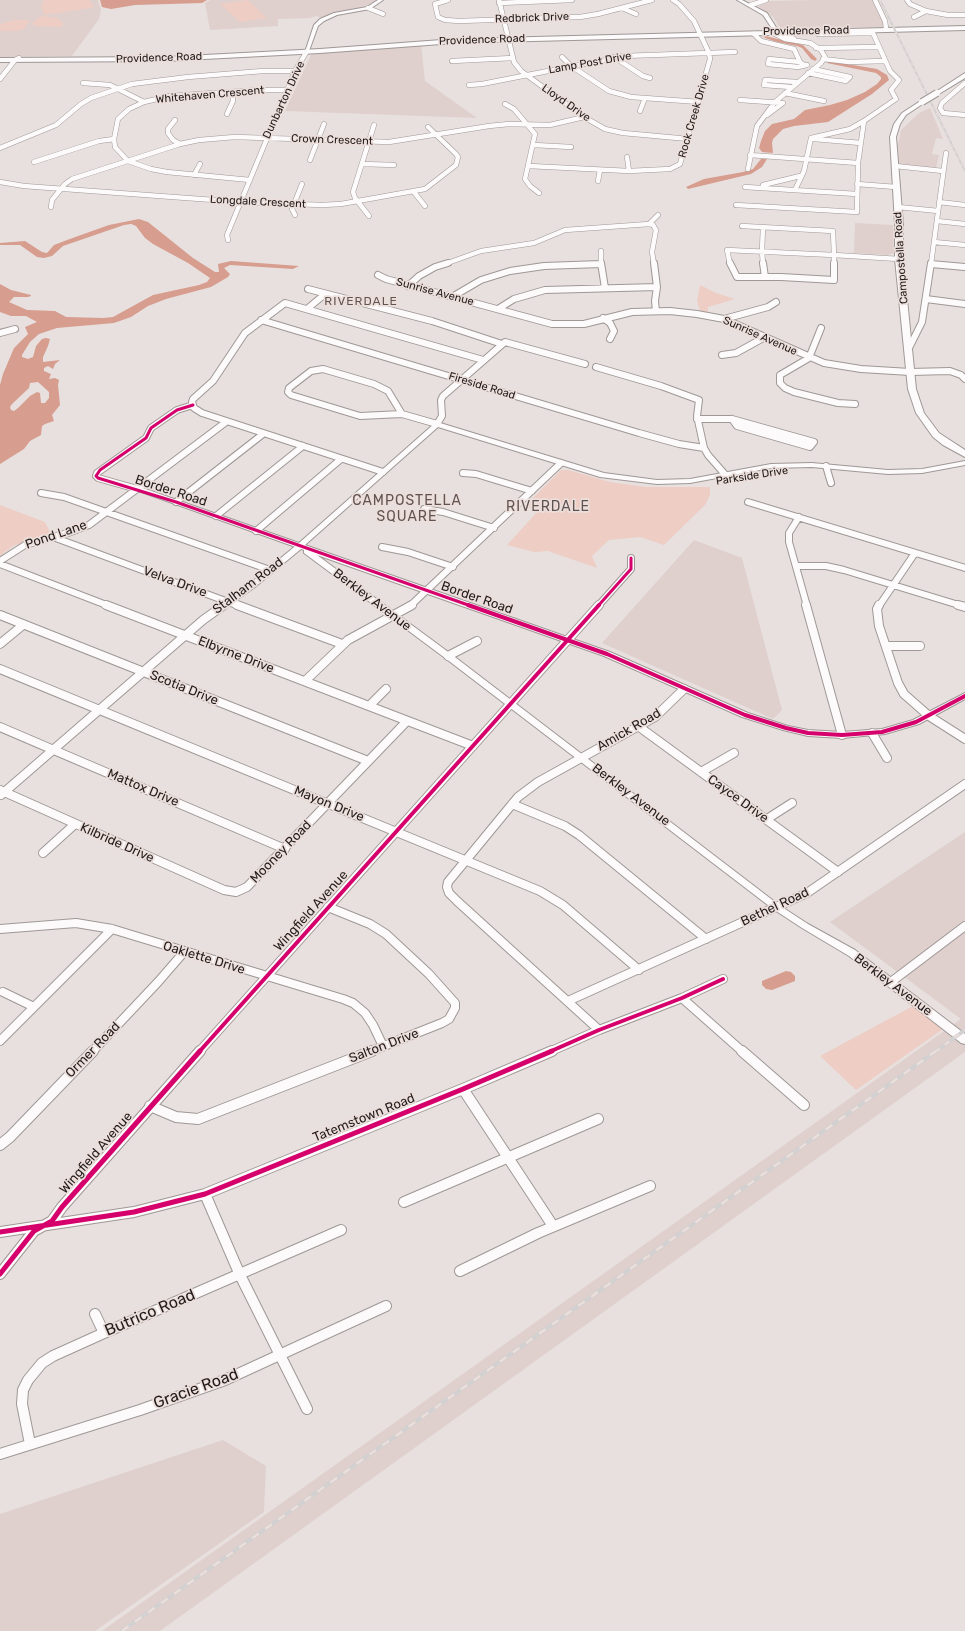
<!DOCTYPE html>
<html>
<head>
<meta charset="utf-8">
<style>
	body { margin:0 }
	canvas { display:block; background:#e8e0de }
</style>
</head>
<body>
<canvas width="965" height="1631"></canvas>
<script>
const context = document.querySelector('canvas').getContext('2d');
context.lineJoin = 'round';
function fill(path, color) {
  context.fillStyle = color;
  context.fill(path, 'evenodd');
}
function shape(rows) {
  const path = new Path2D();
  for (const r of rows) {
    path.moveTo(r[0], r[1]);
    for (let i = 2; i < r.length; i += 2) path.lineTo(r[i], r[i + 1]);
  }
  return path;
}
function trace(path, color, width, dash) {
  context.strokeStyle = color;
  context.lineWidth = width;
  context.lineCap = dash ? 'butt' : 'round';
  context.setLineDash(dash || []);
  context.stroke(path);
}
function write(font, color, halo, rows, align = 'center') {
  context.font = font + ' Rubik,sans-serif';
  context.lineWidth = 3.5;
  context.setLineDash([]);
  context.textBaseline = 'middle';
  context.strokeStyle = halo;
  context.fillStyle = color;
  for (const [text, x, y, turn = 0] of rows) {
    context.save();
    context.translate(x, y);
    context.rotate((+turn || 0) * Math.PI / 180);
    context.textAlign = isNaN(turn) ? turn : align;
    if (halo) context.strokeText(text, 0, 0);
    context.fillText(text, 0, 0);
    context.restore();
  }
}
fill(shape([
	[0,0,98,0,101,10,99,19,72,56,0,57],
	[210,0,376,0,370,4,358,8,333,13,323,18,316,16,310,18,278,19,278,26,210,30,205,3],
	[815,0,873,0,884,23,884,27,780,28,773,17,758,6,768,1],
	[421,44,425,81,477,118,285,111,311,55,316,52],
	[930,108,943,139,936,138,932,154,939,155,936,168,899,165,898,144,901,130,919,113],
	[855,223,893,225,894,253,887,255,854,253],
	[694,540,742,558,782,710,773,719,602,643],
	[965,832,965,1052,160,1631,102,1631,961,1019,830,922],
	[223,1440,266,1466,264,1512,95,1631,0,1631,0,1514]
]), '#dfd0cd');
fill(shape([
	[44,0,89,0,94,6,91,8,44,15,41,5],
	[248,0,267,18,240,22,220,4],
	[41,16,58,18,63,23,62,27,38,26,31,24],
	[14,20,30,20,24,29,17,31,0,31,0,24],
	[700,285,716,293,735,299,708,307,708,312,700,311,697,301],
	[561,470,568,470,610,482,646,487,710,487,710,495,705,505,664,545,640,537,609,540,592,556,597,568,548,551,534,552,507,545,538,511,525,506],
	[0,505,45,522,51,534,13,546,0,556],
	[913,1006,943,1029,856,1090,820,1056]
]), '#edcdc4');
fill(shape([
	[100,0,207,0,202,3,135,5,111,9,102,7],
	[761,35,803,45,817,59,815,61,811,59,802,48,797,46,777,42,765,38],
	[829,61,877,69,887,75,889,80,872,94,828,122,794,126,783,129,773,139,772,143,773,153,762,152,759,148,761,141,765,131,772,124,794,119,805,110,830,105,847,100,865,92,877,84,881,79,881,77,876,73,827,63],
	[761,159,767,159,762,167,751,174,688,189,686,187,704,179,743,172,753,169],
	[139,219,148,222,193,258,215,272,219,272,218,264,231,261,299,266,293,269,230,265,224,268,230,274,228,277,211,287,166,299,148,306,131,317,114,323,57,328,39,334,30,342,22,355,22,357,28,359,33,357,36,346,42,339,46,338,50,339,48,346,43,357,43,362,60,360,55,364,53,369,48,366,44,368,44,371,51,374,49,379,55,378,59,380,58,385,60,405,52,415,54,421,45,424,42,426,41,435,30,441,24,449,0,464,0,385,3,374,14,348,28,334,25,327,37,322,26,316,11,316,0,312,0,284,11,290,31,295,31,296,28,297,14,297,9,302,27,310,55,311,66,317,103,318,113,317,153,295,199,285,207,282,210,278,188,263,153,244,145,238,136,226,131,224,124,225,63,246,52,256,44,258,37,257,20,245,0,245,0,243,25,241,42,252,47,253,54,245,67,240,109,225],
	[38,382,49,392,49,398,45,403,41,403,40,393,37,392,30,396,18,408,14,411,11,410,10,407,12,404,29,388,30,383],
	[786,971,791,972,795,976,795,981,772,990,766,989,762,985,762,981]
]), '#d79d8e');
const minorFar3 = shape([
	[448,0,435,4,438,17,445,20,459,21,580,17,598,14,652,0],
	[499,0,514,62,521,71,584,117,605,129,623,133,689,139],
	[875,0,885,21,886,28],
	[907,0,910,4,926,11,948,15,965,15],
	[499,3,572,0],
	[751,5,766,0],
	[368,8,383,14],
	[622,8,636,14],
	[914,17,926,11],
	[754,34,761,41,794,49,800,62,803,64],
	[816,48,879,47],
	[562,57,571,66,609,91,631,97,699,102],
	[614,57,643,76,650,78],
	[823,59,849,62,885,61],
	[452,61,513,58],
	[800,62,769,59,768,64,798,67,807,65],
	[808,73,846,81,850,77,813,69],
	[0,79,15,60,19,58],
	[83,83,110,85,144,102],
	[965,83,942,103,940,108,943,113,965,115],
	[469,85,482,84,624,56,735,52],
	[791,87,764,85,765,80,797,82],
	[785,93,824,101],
	[740,100,783,103,767,115],
	[505,104,514,109,535,134,525,179,530,186,539,193],
	[640,111,645,98],
	[227,114,233,101,232,92],
	[175,120,168,129,168,133,173,140,180,144],
	[814,139,861,143],
	[534,145,571,147],
	[0,148,56,125,81,104,91,98,132,84,188,77,263,71,295,71],
	[750,155,858,163],
	[627,157,629,171],
	[310,160,324,124],
	[34,162,99,141,114,139],
	[363,164,394,165],
	[529,166,629,171,670,169,680,164,710,59,709,53,694,21,679,4,673,0],
	[895,166,943,171],
	[748,169,757,126,775,102,821,63,825,57,821,50,810,43,785,39,775,34,777,32,782,33,794,39],
	[194,175,200,164],
	[250,180,167,172,151,169,128,161,115,147,114,139,118,119,129,109,144,102,170,96,258,90,287,90],
	[598,181,600,170],
	[0,182,24,186,241,202,322,205,341,204,425,189,456,165,458,157,456,154,428,127],
	[857,184,896,187],
	[763,185,800,176],
	[745,187,857,194],
	[795,190,804,171,811,138,850,129,864,121,896,99,891,90,899,80,890,71,873,33,818,34],
	[413,191,425,206],
	[939,202,965,205],
	[736,205,857,212,858,163,864,121],
	[51,207,52,200,65,184,72,179,180,144,199,140,235,137,389,142,489,126,509,124,550,125,584,117],
	[898,207,938,211],
	[295,215,292,209,302,184],
	[369,216,355,198,353,192,374,125],
	[937,221,965,224],
	[649,224,658,215],
	[742,226,833,231,834,255],
	[763,227,762,251,763,264],
	[228,240,227,235,295,71,307,51],
	[934,242,965,245],
	[601,251,601,264],
	[834,255,899,259],
	[834,255,834,264],
	[445,264,481,251,534,243,565,230,649,224,653,225,656,230,652,252,654,264],
	[730,264,727,250,834,255],
	[931,264,946,153]
]);
const minorFar2 = shape([
	[601,263,605,288],
	[654,263,657,287,655,301,656,311],
	[730,263,737,277,781,277,834,280,834,263],
	[763,263,765,277],
	[931,264,965,267],
	[378,275,386,279,552,324,584,324,632,312,670,311,697,314,724,319,824,363,861,369,910,372,950,371,961,375,965,379],
	[408,286,419,276,435,267,448,263],
	[308,289,432,321,502,344],
	[452,297,481,280,510,271,544,266,601,264],
	[926,299,965,304],
	[307,309,325,294],
	[498,309,514,299,545,290,657,287],
	[603,318,610,323,614,331,610,339],
	[724,319,768,307,776,302],
	[261,320,639,433,679,444,704,448],
	[821,328,809,358,780,375,780,383,785,388,794,392,838,403,855,404],
	[0,333,15,329],
	[908,350,922,322,931,263],
	[722,355,736,353,765,337],
	[596,367,661,386,699,400,697,416,704,448,708,455,729,479],
	[323,369,374,384,388,391,402,414,360,416,291,395,288,392,289,388,311,371,323,369],
	[402,414,437,424,442,416,441,400,443,396,505,342,585,364],
	[697,419,732,419],
	[732,419,814,442,810,447,737,426,732,419],
	[826,466,831,483],
	[383,472,202,413,194,408,192,402,193,399,213,381,245,333,285,303,483,360],
	[463,473,476,474,532,491],
	[137,489,98,478,96,476,97,473,146,438,151,428,177,410,193,405],
	[41,493,64,497,270,570],
	[176,502,263,434],
	[748,502,965,568],
	[424,509,443,512,494,528],
	[216,516,303,446],
	[799,517,789,533,789,542,807,606],
	[256,531,341,459],
	[53,537,239,606],
	[382,547,408,552,453,567],
	[0,561,25,545,68,533,89,525,226,422],
	[0,564,109,606],
	[797,566,826,566,844,570,962,606],
	[223,606,254,584,300,546],
	[410,606,561,463],
	[598,606,631,569,631,558],
	[879,606,915,553]
]);
const minorFar1 = shape([
	[106,605,473,746],
	[237,605,342,644],
	[806,605,842,735],
	[879,605,877,609,879,626,898,683,904,694,929,716,965,739],
	[958,605,965,607],
	[0,615,368,761],
	[0,644,23,625],
	[886,646,920,646],
	[448,656,477,641],
	[0,669,540,891,563,905,639,970],
	[305,681,348,640,412,605],
	[369,706,386,689],
	[638,726,838,872],
	[0,727,285,849],
	[872,733,887,758],
	[701,772,734,753],
	[0,790,224,890,236,892,247,887,407,721],
	[1,795,203,620,224,605],
	[512,804,565,826,579,835,706,939],
	[767,819,792,803],
	[43,853,75,824],
	[328,907,370,924,386,934,429,974,455,1003,455,1008,449,1019,442,1023,369,1052],
	[0,929,76,923,112,929,343,999,353,1003,365,1013,373,1025,383,1046],
	[891,982,965,926],
	[3,992,34,1007],
	[682,998,743,1052],
	[568,1001,807,893,965,784],
	[599,1030,457,901,449,893,447,887,448,882,518,797,538,782,655,717,684,689],
	[0,1041,112,929],
	[92,1052,158,982,184,952],
	[199,1052,599,605],
	[549,1052,599,1030,682,998,723,979]
]);
const minor = shape([
	[742,1051,804,1105],
	[463,1089,553,1226],
	[150,1106,176,1117,198,1119,372,1051],
	[0,1145,10,1137,93,1051],
	[205,1194,240,1275,307,1409],
	[404,1202,598,1119],
	[0,1232,134,1212,205,1194,463,1089,552,1051],
	[460,1271,538,1233,650,1186],
	[0,1274,34,1231,52,1221,62,1207,200,1051],
	[95,1314,104,1333],
	[30,1444,22,1404,23,1390,28,1380,42,1363,53,1356,104,1333,341,1230],
	[0,1454,140,1410,225,1380,386,1306]
]);
const tertiary = shape([
	[378,0,383,0,370,9,337,15,324,21,318,26,309,51,305,52,314,25,320,19,334,13,367,7,378,0],
	[737,0,742,0,767,13,779,32,779,33,775,33,763,15,737,0],
	[437,422,604,473,657,480,690,479,771,464,812,463,888,470,922,469,965,461,965,465,922,473,888,474,812,467,771,468,690,483,657,484,600,477,438,427,305,545,610,652,748,713,788,726,808,730,842,732,882,729,913,720,965,693,965,699,919,724,885,734,842,738,808,736,783,730,742,717,604,656,317,555,451,654,779,905,808,924,855,950,965,1034,965,1044,961,1043,849,956,802,928,773,909,445,658,304,553,304,550,133,489,137,487,140,487,299,543,435,423,437,422]
]);
const secondary = shape([
	[965,26,965,30,455,43,320,53,166,61,0,62,0,58,166,57,320,49,455,39,965,26],
	[965,73,965,78,939,94,934,93,965,73],
	[922,100,924,101,924,103,906,115,900,124,896,137,903,224,903,259,916,389,924,413,939,433,965,450,965,457,943,445,933,437,916,413,908,389,895,259,895,224,890,137,894,124,902,113,922,100]
]);
trace(minorFar3, '#9e9896', 5.5);
trace(minorFar2, '#9e9896', 8);
trace(minorFar1, '#9e9896', 10);
trace(minor, '#9e9896', 12);
trace(tertiary, '#9e9896', 2);
trace(secondary, '#9e9896', 2);
trace(minorFar3, '#fcfafa', 4.5);
trace(minorFar2, '#fcfafa', 6);
trace(minorFar1, '#fcfafa', 8);
trace(minor, '#fcfafa', 10);
fill(tertiary, '#fcfafa');
fill(secondary, '#fcfafa');
const railFar2 = shape([
	[880,0,965,171]
]);
const railFar1 = shape([
	[935,1052,965,1030]
]);
const rail = shape([
	[122,1631,936,1051]
]);
trace(railFar2, '#d2d0d0', 2);
trace(railFar1, '#d2d0d0', 3.5);
trace(rail, '#d2d0d0', 4);
trace(railFar2, '#ecdeda', 1, [3.5]);
trace(railFar1, '#ecdeda', 2, [6]);
trace(rail, '#ecdeda', 2.5, [8]);
const secondaryBridge = shape([
	[922,102,937,93]
]);
trace(secondaryBridge, '#9e9896', 8, []);
trace(secondaryBridge, '#fcfafa', 6);
trace(shape([
	[193,405,177,410,151,428,146,438,100,470,96,476,98,478,176,502,471,606],
	[598,606,631,569,631,558]
]), '#d6006c', 3);
trace(shape([
	[468,605,607,654,745,715,786,728,808,733,842,735,882,732,916,722,965,696],
	[199,1052,599,605],
	[549,1052,599,1030,682,998,723,979]
]), '#d6006c', 4);
trace(shape([
	[0,1232,134,1212,205,1194,463,1089,552,1051],
	[0,1274,34,1231,52,1221,62,1207,200,1051]
]), '#d6006c', 5);
write('11px', '#201b1a', '#ecdeda', [
	["Redbrick Drive",532,18,-2],
	["Providence Road",806,31,-1],
	["Providence Road",482,40,-2],
	["Providence Road",159,58,-2],
	["Lamp Post Drive",590,63,-10],
	["Whitehaven Crescent",210,95,-5],
	["Dunbarton Drive",284,100,-65],
	["Lloyd Drive",566,103,35],
	["Rock Creek Drive",694,116,-74],
	["Crown Crescent",332,140,2],
	["Longdale Crescent",258,202,3],
	["Campostella Road",901,258,-94],
	["Sunrise Avenue",435,292,15],
	["Sunrise Avenue",760,336,24],
	["Fireside Road",482,386,17],
	["Parkside Drive",752,476,-9]
]);
context.letterSpacing = '1px';
write('12px', '#605451', '#ecdeda', [
	["RIVERDALE",361,302]
]);
context.letterSpacing = '0px';
write('13px', '#201b1a', '#ecdeda', [
	["Border Road",171,491,18],
	["Pond Lane",56,535,-19],
	["Velva Drive",175,582,20],
	["Stalham Road",248,586,-37],
	["Border Road",477,598,19],
	["Berkley Avenue",372,600,37],
	["Elbyrne Drive",236,655,21],
	["Scotia Drive",184,688,22],
	["Amick Road",629,730,-30],
	["Mattox Drive",143,788,23],
	["Berkley Avenue",631,795,37],
	["Cayce Drive",738,799,36],
	["Mayon Drive",329,804,22],
	["Kilbride Drive",117,843,24],
	["Mooney Road",281,852,-46],
	["Bethel Road",775,907,-25],
	["Wingfield Avenue",311,911,-48],
	["Oaklette Drive",204,958,17],
	["Berkley Avenue",893,985,37],
	["Salton Drive",384,1046,-21],
	["Ormer Road",93,1050,-46],
	["Tatemstown Road",364,1118,-22],
	["Wingfield Avenue",96,1153,-49]
]);
context.letterSpacing = '1px';
write('14px', '#605451', '#ecdeda', [
	["CAMPOSTELLA",407,501],
	["SQUARE",407,517],
	["RIVERDALE",548,507]
]);
context.letterSpacing = '0px';
write('16px', '#201b1a', '#ecdeda', [
	["Butrico Road",150,1313,-23],
	["Gracie Road",196,1389,-20]
]);
</script>
</body>
</html>
